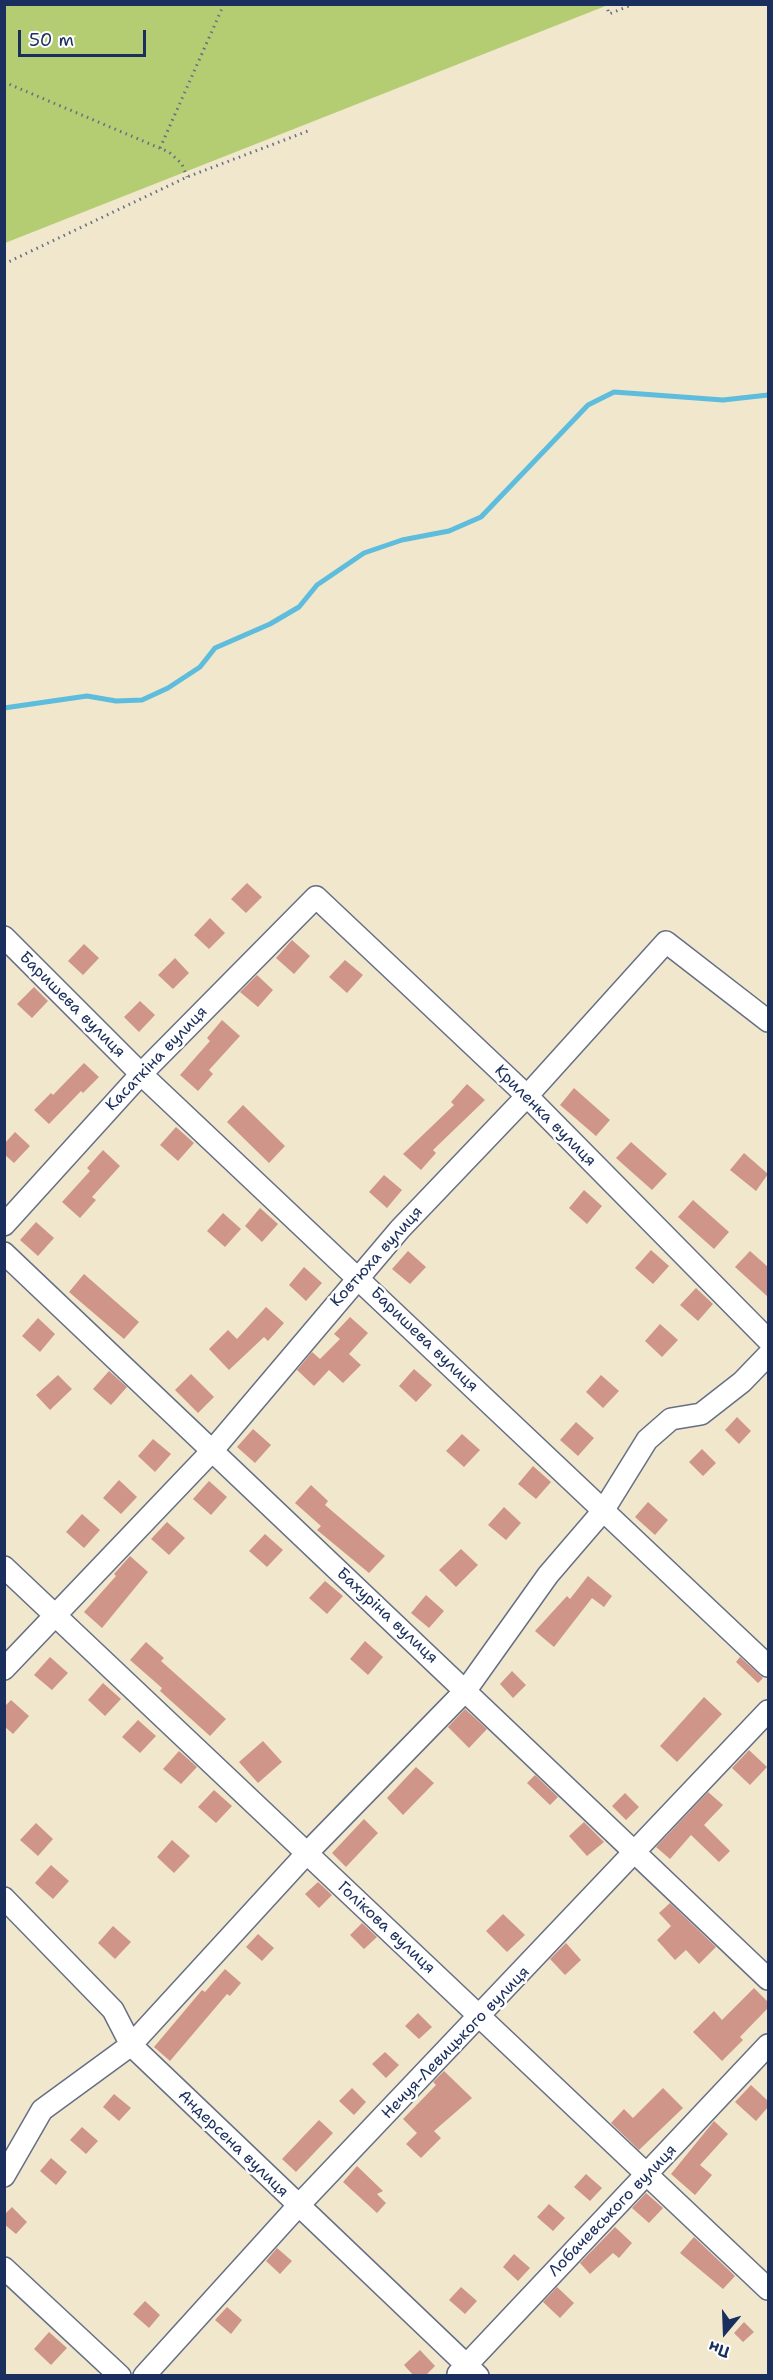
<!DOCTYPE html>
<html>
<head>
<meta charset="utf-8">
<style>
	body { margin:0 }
	#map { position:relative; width:773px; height:2380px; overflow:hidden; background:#f0e7cd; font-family:"Shantell Sans",sans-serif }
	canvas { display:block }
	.frame { position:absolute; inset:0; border:6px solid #1b2f5e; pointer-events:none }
	.north { position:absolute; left:695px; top:2302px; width:60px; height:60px; -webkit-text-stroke:4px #fff; paint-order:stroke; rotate:199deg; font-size:16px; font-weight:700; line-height:24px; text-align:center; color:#1b2f5e }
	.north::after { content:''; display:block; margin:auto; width:21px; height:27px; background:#1b2f5e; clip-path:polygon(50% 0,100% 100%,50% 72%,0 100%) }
	.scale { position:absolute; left:18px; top:30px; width:128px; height:27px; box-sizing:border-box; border:3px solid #1b2f5e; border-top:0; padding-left:8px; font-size:18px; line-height:21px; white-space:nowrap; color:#1b2f5e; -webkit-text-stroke:4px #fff; paint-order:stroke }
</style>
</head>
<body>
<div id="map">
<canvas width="773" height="2380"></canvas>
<div class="frame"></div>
<div class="north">Пн</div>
<div class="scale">50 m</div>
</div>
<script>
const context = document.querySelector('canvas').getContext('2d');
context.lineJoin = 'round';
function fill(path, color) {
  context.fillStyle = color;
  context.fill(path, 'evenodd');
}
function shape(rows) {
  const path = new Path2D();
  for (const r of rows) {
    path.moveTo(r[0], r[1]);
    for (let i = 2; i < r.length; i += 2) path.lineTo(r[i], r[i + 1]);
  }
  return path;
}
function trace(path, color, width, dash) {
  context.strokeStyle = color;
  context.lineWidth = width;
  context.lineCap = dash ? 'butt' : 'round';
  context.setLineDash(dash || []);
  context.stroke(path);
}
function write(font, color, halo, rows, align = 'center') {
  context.font = font + ' "Shantell Sans",sans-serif';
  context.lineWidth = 5;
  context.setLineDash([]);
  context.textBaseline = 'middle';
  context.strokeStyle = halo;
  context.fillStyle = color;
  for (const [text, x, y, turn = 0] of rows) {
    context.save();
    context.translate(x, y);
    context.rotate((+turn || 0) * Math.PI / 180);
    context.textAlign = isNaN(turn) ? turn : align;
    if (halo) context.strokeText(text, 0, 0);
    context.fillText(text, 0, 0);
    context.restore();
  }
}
fill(shape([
	[5,4,608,4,608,5,5,243]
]), '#b4cd72');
trace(shape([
	[4,708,87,696,116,701,142,700,168,688,200,667,215,648,270,624,299,607,317,585,364,553,402,540,449,531,481,517,588,405,614,392,723,400,768,395]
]), '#5ebcdc', 5);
fill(shape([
	[247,883,262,897,246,913,231,899],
	[210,918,225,933,209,949,194,935],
	[292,940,310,956,294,974,276,958],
	[84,944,99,958,83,975,68,961],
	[175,958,189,973,173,989,158,975],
	[345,960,363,975,347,993,329,977],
	[257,975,273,990,258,1007,240,992],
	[34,987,48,1001,32,1018,17,1004],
	[140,1001,155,1015,139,1032,124,1017],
	[222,1020,240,1036,209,1070,213,1074,198,1091,180,1075,210,1041,207,1038],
	[84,1063,99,1077,83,1093,81,1091,49,1124,34,1110,51,1093,53,1095],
	[467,1084,485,1100,433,1150,436,1153,421,1170,403,1154,454,1105,451,1102],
	[574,1088,610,1120,596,1136,560,1105],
	[243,1105,285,1146,269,1163,227,1122],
	[176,1127,194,1143,178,1161,160,1145],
	[15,1132,30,1146,14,1163,4,1154,4,1144],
	[631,1142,667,1174,652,1190,616,1158],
	[103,1150,120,1166,92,1197,96,1200,80,1218,62,1202,90,1171,87,1168],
	[744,1153,768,1174,756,1191,730,1170],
	[384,1175,402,1190,387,1208,369,1192],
	[584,1190,602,1206,587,1224,569,1208],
	[693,1200,729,1232,714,1249,678,1217],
	[260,1208,278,1224,262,1242,245,1226],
	[223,1213,241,1229,225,1247,207,1231],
	[36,1222,54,1238,38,1256,20,1240],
	[651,1250,669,1266,653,1284,635,1268],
	[408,1251,426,1267,410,1284,392,1269],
	[750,1251,768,1267,768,1297,735,1267],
	[304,1267,322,1283,306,1301,289,1285],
	[84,1274,139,1322,124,1339,69,1292],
	[696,1288,713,1304,698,1321,680,1305],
	[266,1307,284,1323,268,1341,264,1337,229,1370,209,1349,228,1330,237,1339],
	[350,1317,368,1333,349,1354,361,1365,343,1383,329,1370,314,1386,297,1370,312,1352,320,1359,340,1339,334,1334],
	[38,1318,55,1334,40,1352,22,1336],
	[660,1324,678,1340,662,1357,645,1341],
	[414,1369,432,1385,416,1402,399,1386],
	[109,1371,127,1387,111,1405,93,1389],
	[191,1374,214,1397,198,1413,175,1390],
	[58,1375,72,1389,50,1410,36,1395],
	[601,1375,619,1391,603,1408,586,1392],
	[737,1417,751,1431,739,1444,725,1430],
	[576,1422,594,1438,578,1456,560,1440],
	[253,1429,271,1445,255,1463,237,1447],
	[462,1434,480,1450,464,1467,446,1451],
	[153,1439,171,1454,155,1472,138,1456],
	[702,1449,716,1463,703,1476,689,1462],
	[533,1466,551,1482,536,1499,518,1484],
	[119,1480,137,1497,121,1514,103,1498],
	[209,1481,227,1497,211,1515,193,1499],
	[311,1485,328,1501,325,1505,385,1556,369,1573,317,1530,321,1526,295,1503],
	[648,1502,668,1520,655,1535,635,1517],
	[504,1507,521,1523,506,1540,488,1525],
	[82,1514,100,1530,84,1548,66,1532],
	[167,1522,185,1538,169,1555,151,1539],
	[265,1534,283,1550,267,1567,249,1551],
	[461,1549,478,1565,456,1587,439,1570],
	[130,1556,148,1572,102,1628,84,1612,116,1576,114,1574],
	[588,1576,612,1596,604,1607,592,1598,554,1647,535,1631,567,1596,570,1599],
	[325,1581,343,1596,327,1614,309,1598],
	[426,1595,444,1611,429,1628,411,1613],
	[365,1641,383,1657,368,1675,350,1659],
	[146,1642,164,1658,161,1661,226,1719,210,1736,160,1691,162,1688,130,1660],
	[50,1657,68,1673,52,1690,34,1675],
	[740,1657,763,1678,758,1683,736,1662],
	[512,1671,526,1685,513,1698,500,1684],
	[103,1683,121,1699,105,1716,88,1700],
	[704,1697,722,1714,677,1762,660,1746],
	[11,1700,29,1716,13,1734,4,1726,4,1707],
	[465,1709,487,1729,469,1748,448,1727],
	[138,1720,156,1736,140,1753,122,1737],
	[263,1741,282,1762,258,1783,239,1762],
	[749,1750,767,1767,750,1785,732,1768],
	[179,1751,197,1767,181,1784,163,1769],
	[416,1767,434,1783,403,1815,387,1798],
	[535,1775,558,1797,550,1805,527,1783],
	[214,1790,232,1806,216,1823,198,1807],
	[708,1792,723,1805,704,1825,730,1851,719,1862,691,1835,670,1859,656,1847],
	[625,1793,639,1807,626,1820,612,1806],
	[364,1819,378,1833,346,1867,332,1853],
	[584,1822,604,1842,587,1856,569,1836],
	[36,1823,53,1839,38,1856,20,1840],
	[172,1840,190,1856,174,1873,157,1857],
	[51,1865,69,1881,53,1899,35,1883],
	[318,1882,332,1895,319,1908,305,1894],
	[670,1903,716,1947,699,1964,686,1950,675,1960,657,1940,671,1926,659,1913],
	[503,1914,525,1935,507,1952,486,1931],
	[362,1923,377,1937,364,1949,350,1935],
	[113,1926,131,1942,115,1959,98,1943],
	[258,1934,274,1948,262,1961,246,1947],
	[566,1943,581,1960,565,1975,550,1959],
	[225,1969,241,1983,230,1996,227,1994,170,2061,154,2047,202,1990,205,1992],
	[754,1988,768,2002,768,2008,740,2037,743,2040,722,2061,693,2032,714,2011,722,2020],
	[418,2013,432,2027,419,2039,405,2026],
	[385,2052,399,2065,386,2078,372,2064],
	[444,2071,472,2098,434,2131,441,2138,421,2158,406,2144,417,2133,403,2119,436,2085,433,2082],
	[751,2085,768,2101,768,2107,756,2121,735,2102],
	[352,2088,366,2102,354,2115,339,2101],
	[663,2088,683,2108,639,2150,611,2123,624,2109,633,2118],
	[114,2094,131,2108,119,2121,103,2107],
	[319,2120,333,2133,296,2172,282,2159],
	[714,2121,728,2134,700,2165,712,2175,695,2195,671,2174],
	[82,2127,98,2141,86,2154,70,2140],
	[51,2158,67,2172,56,2185,40,2171],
	[357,2166,383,2191,377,2194,386,2203,377,2213,343,2182],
	[586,2174,602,2188,590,2201,574,2187],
	[646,2193,663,2208,649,2223,632,2208],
	[549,2204,565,2218,553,2231,537,2217],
	[12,2207,27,2222,16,2234,4,2224,4,2215],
	[615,2227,632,2243,619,2258,613,2253,590,2274,580,2263],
	[694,2237,735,2276,723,2289,680,2253],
	[277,2248,292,2261,280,2274,266,2261],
	[514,2254,530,2268,518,2281,503,2267],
	[461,2287,477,2301,465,2314,449,2300],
	[557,2287,574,2303,560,2318,543,2302],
	[145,2301,160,2315,149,2328,133,2314],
	[227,2307,242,2320,231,2334,215,2320],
	[744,2322,754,2332,743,2342,734,2333],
	[49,2332,67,2348,51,2365,34,2349],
	[420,2350,435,2366,425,2376,414,2376,404,2365]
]), '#cf9589');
const minor = shape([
	[4,937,141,1074,768,1666],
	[4,1225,141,1074,316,897,527,1096,768,1340],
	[4,1253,768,1979],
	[4,1567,768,2289],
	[4,1669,212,1451,400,1229,527,1096,666,942,768,1021],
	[4,1898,113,2010,131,2045,478,2376],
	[4,2176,42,2110,131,2045,307,1853,466,1690,548,1575,603,1511,647,1440,671,1419,701,1414,742,1382,768,1355],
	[4,2268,120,2376],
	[458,2374,768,2045],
	[144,2376,298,2206,768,1711]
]);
trace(minor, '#666f85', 24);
trace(shape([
	[606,4,609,14,634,4],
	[4,82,169,152,182,164,187,177],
	[160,148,224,4],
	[4,264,187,177,308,131]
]), '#666f85', 3, [1.5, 4.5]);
trace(minor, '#fff', 21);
write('16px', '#1b2f5e', '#fff', [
	["Баришева вулиця",72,1005,45],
	["Касаткіна вулиця",157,1059,-46],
	["Криленка вулиця",545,1116,45],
	["Ковтюха вулиця",377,1257,-48],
	["Баришева вулиця",424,1340,44],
	["Бахуріна вулиця",387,1616,43],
	["Голікова вулиця",386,1928,43],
	["Нечуя-Левицького вулиця",456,2043,-46],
	["Андерсена вулиця",233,2144,44],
	["Лобачевського вулиця",613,2211,-46]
]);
</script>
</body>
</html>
